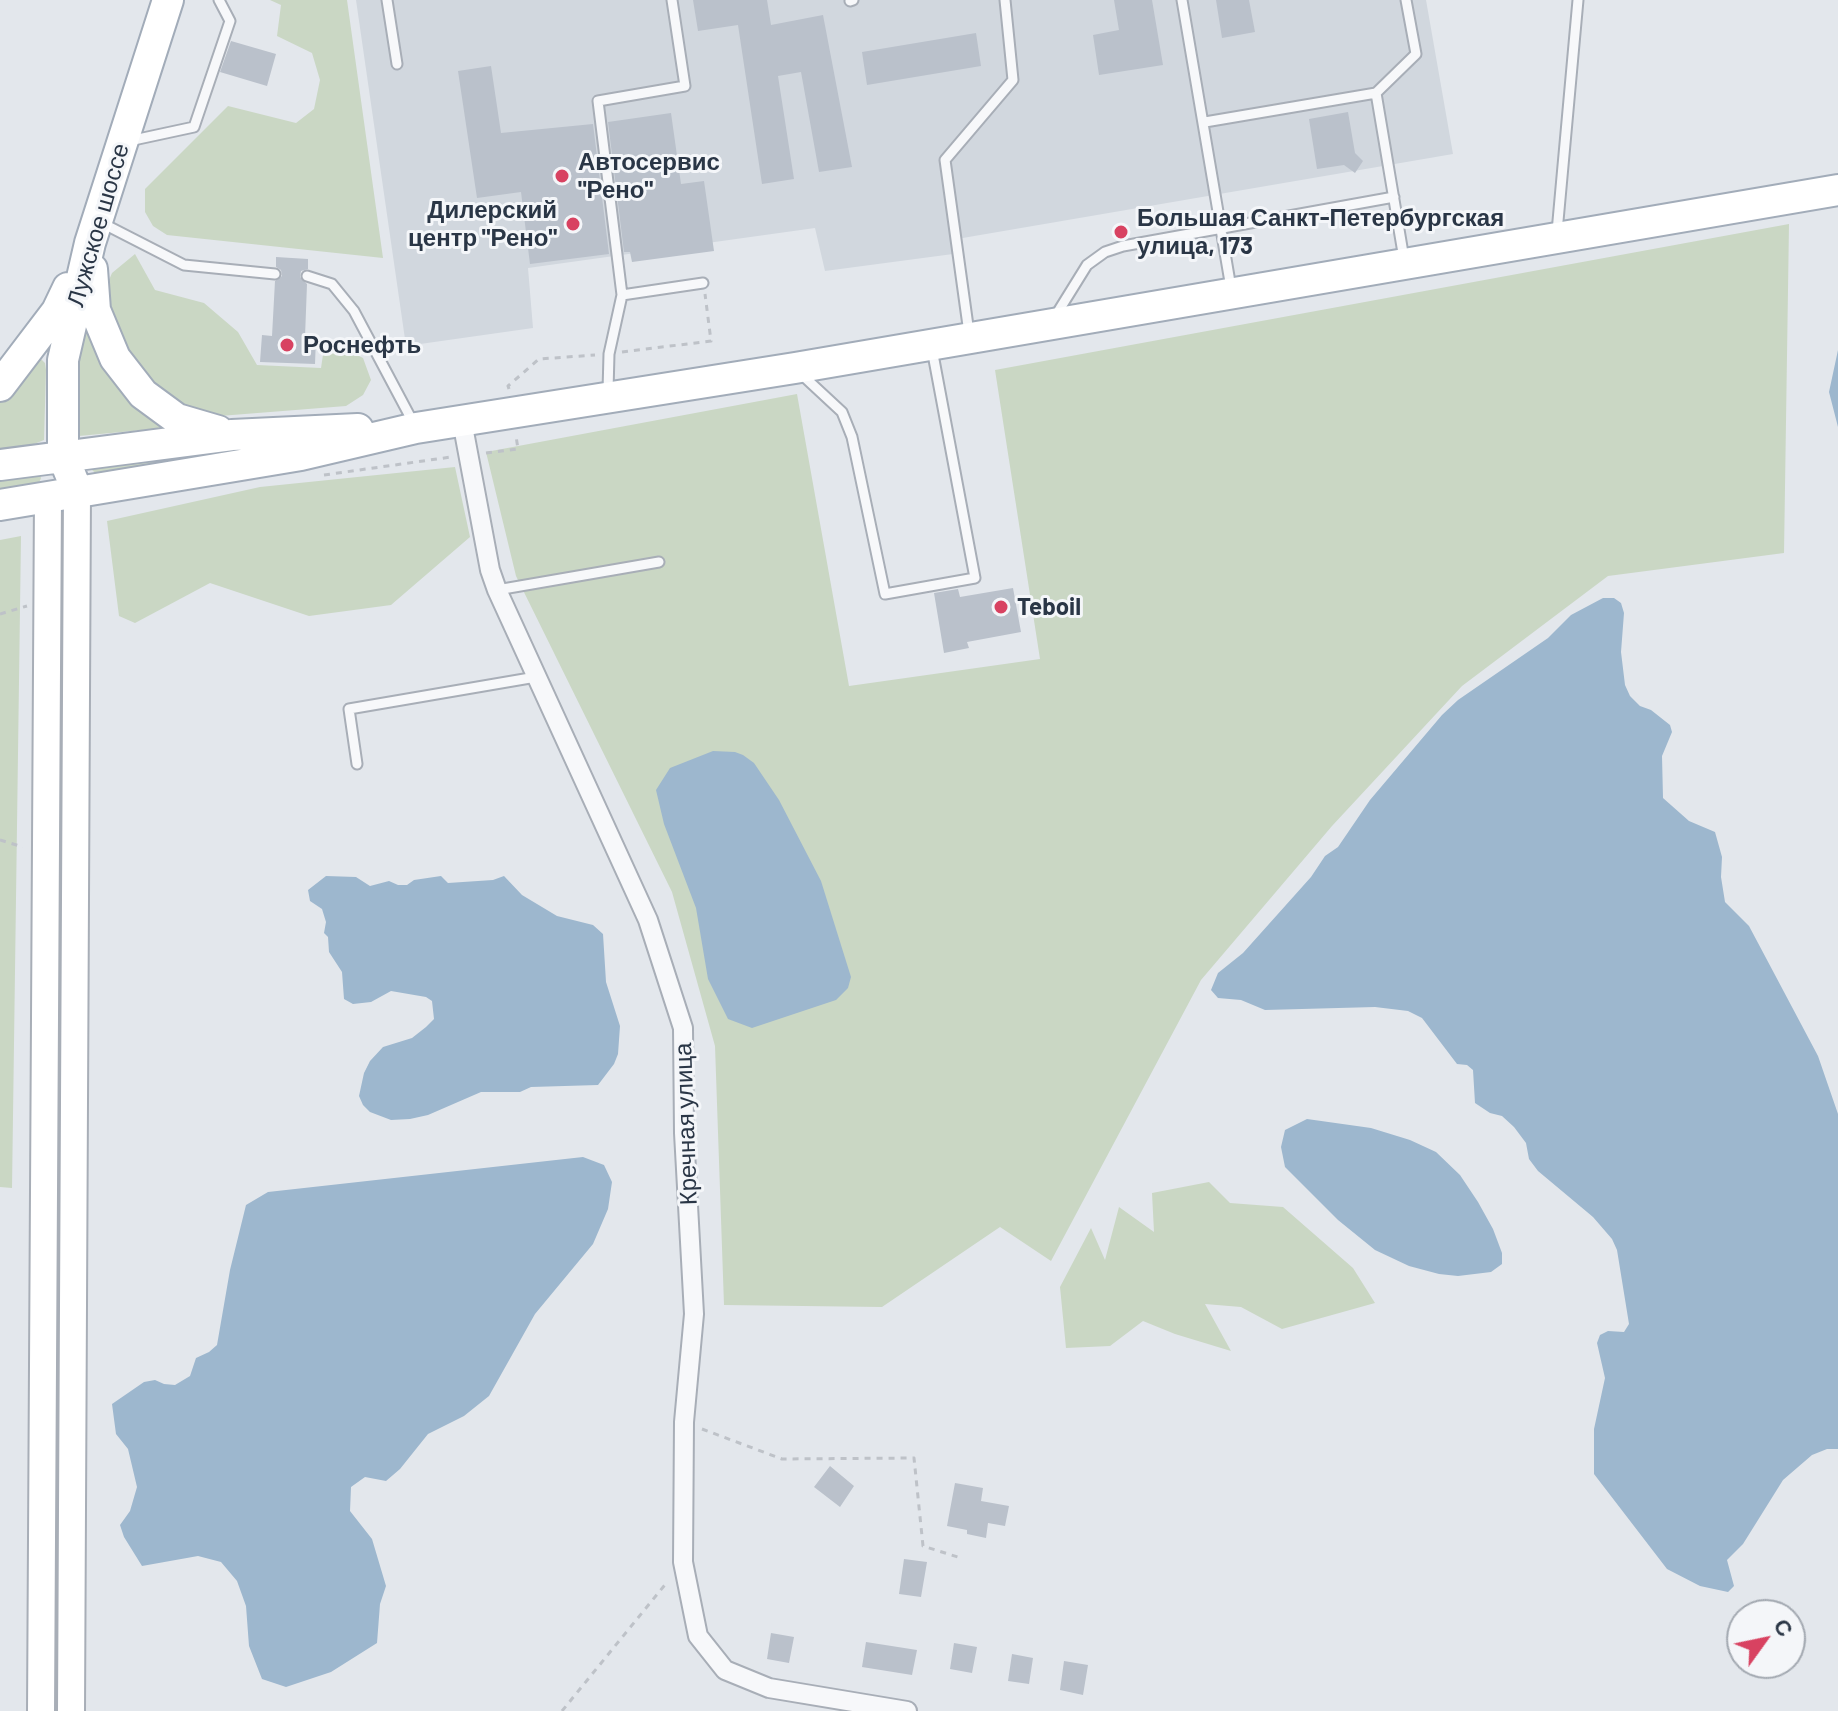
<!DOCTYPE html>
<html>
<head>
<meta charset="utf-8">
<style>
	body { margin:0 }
	#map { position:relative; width:1838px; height:1711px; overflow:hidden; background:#e3e7ec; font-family:Barlow,sans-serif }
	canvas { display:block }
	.north { position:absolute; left:1726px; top:1599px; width:80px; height:80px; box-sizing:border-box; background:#f4f6f9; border:2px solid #a3a9b1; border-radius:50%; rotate:57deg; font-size:22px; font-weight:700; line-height:32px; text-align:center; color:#2a3646 }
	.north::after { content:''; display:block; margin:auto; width:28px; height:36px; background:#d84261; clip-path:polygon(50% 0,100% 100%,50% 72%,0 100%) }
</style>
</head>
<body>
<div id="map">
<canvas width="1838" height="1711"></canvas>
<div class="north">С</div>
</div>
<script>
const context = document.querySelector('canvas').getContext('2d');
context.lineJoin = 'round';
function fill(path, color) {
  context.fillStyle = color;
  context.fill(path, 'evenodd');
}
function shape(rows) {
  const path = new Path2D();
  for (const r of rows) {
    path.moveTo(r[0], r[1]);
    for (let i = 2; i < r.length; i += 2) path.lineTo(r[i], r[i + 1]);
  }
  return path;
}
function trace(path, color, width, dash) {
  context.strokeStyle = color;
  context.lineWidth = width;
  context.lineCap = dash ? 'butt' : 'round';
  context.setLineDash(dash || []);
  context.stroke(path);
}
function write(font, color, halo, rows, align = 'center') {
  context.font = font + ' Barlow,sans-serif';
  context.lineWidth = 6;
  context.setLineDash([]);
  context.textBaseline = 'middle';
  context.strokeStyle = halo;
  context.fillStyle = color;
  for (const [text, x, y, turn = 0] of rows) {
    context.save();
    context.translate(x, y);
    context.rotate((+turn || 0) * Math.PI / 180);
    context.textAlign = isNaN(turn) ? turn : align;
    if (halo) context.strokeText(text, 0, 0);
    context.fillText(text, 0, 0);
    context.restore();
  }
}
fill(shape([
	[356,0,1426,0,1453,154,951,240,953,254,825,271,815,228,528,268,533,328,406,346]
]), '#d1d7de');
fill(shape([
	[270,0,347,0,383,258,167,235,153,226,145,212,145,189,228,106,296,123,314,109,320,80,312,53,277,36,281,5],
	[1789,224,1784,553,1608,576,1462,686,1332,826,1201,980,1051,1261,1000,1227,882,1307,724,1305,715,1046,672,892,516,576,486,452,797,394,849,686,1040,659,995,370],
	[135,254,155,290,204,303,238,332,257,365,321,368,324,348,351,352,363,358,371,380,363,395,346,406,207,417,167,401,142,373,113,326,103,294,112,273],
	[86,322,164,428,79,436,74,366],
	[39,357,45,363,46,370,44,440,34,444,0,449,0,394],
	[327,439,101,478,92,470,99,460],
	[37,467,41,478,37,488,0,494,0,473],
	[455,467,470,537,391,605,309,616,210,583,135,623,119,616,107,521,260,487],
	[21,536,12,1188,0,1187,0,540],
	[1209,1182,1230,1203,1283,1207,1353,1268,1375,1303,1282,1329,1241,1307,1205,1304,1231,1351,1175,1334,1143,1321,1110,1346,1066,1348,1060,1287,1091,1228,1105,1260,1119,1207,1154,1232,1152,1193]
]), '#cad7c4');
fill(shape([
	[1838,350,1838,427,1829,392],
	[1603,598,1614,598,1621,603,1624,613,1621,652,1625,685,1630,696,1640,706,1651,710,1670,725,1672,732,1662,756,1663,798,1689,821,1715,832,1722,857,1721,877,1725,902,1749,926,1818,1056,1838,1114,1838,1449,1827,1449,1812,1455,1783,1480,1743,1544,1727,1560,1734,1586,1728,1592,1700,1586,1667,1569,1594,1474,1594,1429,1605,1378,1597,1343,1600,1335,1608,1331,1624,1332,1629,1324,1617,1250,1612,1239,1593,1217,1538,1171,1529,1159,1526,1143,1514,1127,1502,1116,1490,1113,1475,1103,1473,1070,1467,1065,1457,1064,1422,1018,1408,1011,1375,1007,1265,1010,1241,1000,1218,998,1211,990,1218,973,1243,953,1311,877,1325,856,1338,847,1370,800,1442,715,1458,700,1548,638,1571,615],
	[713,751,735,752,743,755,754,763,779,800,821,881,851,977,848,988,836,1000,752,1028,728,1019,708,979,696,908,664,824,656,790,670,768],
	[326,876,356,877,370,886,389,881,398,885,407,885,414,880,441,876,448,883,493,880,504,876,522,895,557,916,593,925,603,934,606,982,620,1026,618,1054,614,1064,598,1085,531,1087,520,1092,481,1092,428,1115,410,1119,391,1120,370,1112,363,1105,359,1096,364,1073,370,1061,383,1047,412,1038,426,1027,434,1019,432,1001,426,997,391,991,371,1002,353,1004,344,999,342,972,329,952,328,937,324,933,326,922,322,909,310,901,308,890],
	[1307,1119,1371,1128,1410,1140,1436,1152,1460,1175,1478,1202,1493,1229,1502,1253,1502,1264,1491,1272,1458,1276,1439,1274,1409,1266,1375,1250,1338,1220,1285,1167,1281,1147,1285,1130],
	[583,1157,604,1165,612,1182,608,1209,593,1244,535,1314,489,1396,464,1416,428,1434,400,1469,386,1481,365,1477,351,1487,350,1511,372,1539,386,1586,380,1604,377,1643,331,1672,286,1687,262,1679,249,1646,246,1606,237,1581,221,1562,198,1556,142,1566,124,1537,120,1525,130,1511,137,1487,128,1449,116,1434,112,1404,144,1382,155,1380,164,1384,175,1385,190,1376,196,1358,209,1352,217,1345,230,1270,246,1205,268,1192]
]), '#9db7ce');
fill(shape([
	[693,0,767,0,771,25,823,15,852,167,819,172,801,72,778,76,794,179,762,184,738,25,698,31],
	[1114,0,1152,0,1163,65,1099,75,1093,35,1119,30],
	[1216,0,1249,0,1255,32,1222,38],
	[976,33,981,66,867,85,862,52],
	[231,41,276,54,267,86,220,72],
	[491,66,501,133,593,124,609,254,530,264,521,192,477,198,458,71],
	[1348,112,1355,153,1363,161,1355,173,1344,165,1317,169,1309,119],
	[671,113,681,184,704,181,714,251,632,262,630,252,624,252,608,122],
	[276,257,308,259,308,269,301,271,300,277,307,284,305,337,316,338,315,364,260,362,262,335,272,336,275,281,282,276,281,270,276,267],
	[1013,588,1021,632,967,642,969,648,944,653,934,593,958,589,960,597],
	[830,1466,854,1486,840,1507,814,1487],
	[955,1483,983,1488,981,1501,1009,1506,1005,1526,988,1523,986,1538,967,1534,967,1530,947,1526],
	[904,1559,927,1562,921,1597,899,1594],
	[771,1633,794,1637,789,1663,767,1659],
	[866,1642,917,1650,912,1675,862,1667],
	[954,1643,977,1647,972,1673,950,1669],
	[1012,1654,1033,1658,1029,1684,1008,1681],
	[1064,1661,1088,1665,1083,1695,1060,1690]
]), '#bac1cb');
const lane = shape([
	[387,0,397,64],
	[1182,0,1231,288],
	[850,1,853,0],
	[1376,93,1404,259],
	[1205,122,1376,93,1416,54,1406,0],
	[129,141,194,127,230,21,219,0],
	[100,222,184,265,275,274],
	[1557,232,1578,0],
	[307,276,332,284,354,311,414,424],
	[622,295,703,283],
	[1056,315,1087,265,1105,252,1123,246,1394,197],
	[969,333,945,160,1013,80,1005,0],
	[800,373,842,412,852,437,885,594,975,578,932,349],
	[608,391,609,354,622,295,598,101,685,86,672,0],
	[497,590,659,562],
	[357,764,349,709,536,677]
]);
const street = shape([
	[462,421,490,570,497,590,648,920,683,1028,684,1133,694,1314,684,1422,683,1562,698,1636,725,1670,769,1688,907,1711]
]);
const secondary = shape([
	[41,1711,48,496],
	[71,1711,77,491]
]);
const primary = shape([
	[92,269,95,310,115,358,143,394,177,419,218,431],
	[0,386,57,311,68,288],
	[0,465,232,435,358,429],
	[77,491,63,456,63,360,90,243,168,0],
	[0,505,301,455,416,428,795,368,1838,190]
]);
trace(lane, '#a8aeb7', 13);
trace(street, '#a8aeb7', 22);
trace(secondary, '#a8aeb7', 30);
trace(primary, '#a2acb9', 34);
trace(shape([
	[622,352,711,341,705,294],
	[509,389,508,386,539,359,595,355],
	[486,453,518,449,516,436],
	[324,475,451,457],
	[0,614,27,606],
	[0,840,23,847],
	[702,1429,782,1459,914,1458,923,1546,961,1558],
	[562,1711,668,1581]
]), '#bec2c8', 3, [6, 6]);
trace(lane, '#f7f8fa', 9);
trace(street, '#f7f8fa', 18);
trace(secondary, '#fff', 26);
trace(primary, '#fff', 30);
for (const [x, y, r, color] of [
	[562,176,8,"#d84261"],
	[573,224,8,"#d84261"],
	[1121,232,8,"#d84261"],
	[287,345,8,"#d84261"],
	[1001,607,8,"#d84261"]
]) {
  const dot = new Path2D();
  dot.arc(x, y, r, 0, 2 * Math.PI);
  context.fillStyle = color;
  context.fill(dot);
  trace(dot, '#f4f6f9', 3);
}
write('bold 24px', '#2a3646', '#f4f6f9', [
	["Автосервис",578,162],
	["\"Рено\"",578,190],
	["Дилерский",557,210,"right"],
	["центр \"Рено\"",557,238,"right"],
	["Большая Санкт-Петербургская",1137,218],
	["улица, 173",1137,246],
	["Роснефть",303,345],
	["Teboil",1017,607]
], 'left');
write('24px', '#2a3646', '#f4f6f9', [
	["Лужское шоссе",98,225,-74],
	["Кречная улица",686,1124,-92]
]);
</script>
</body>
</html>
